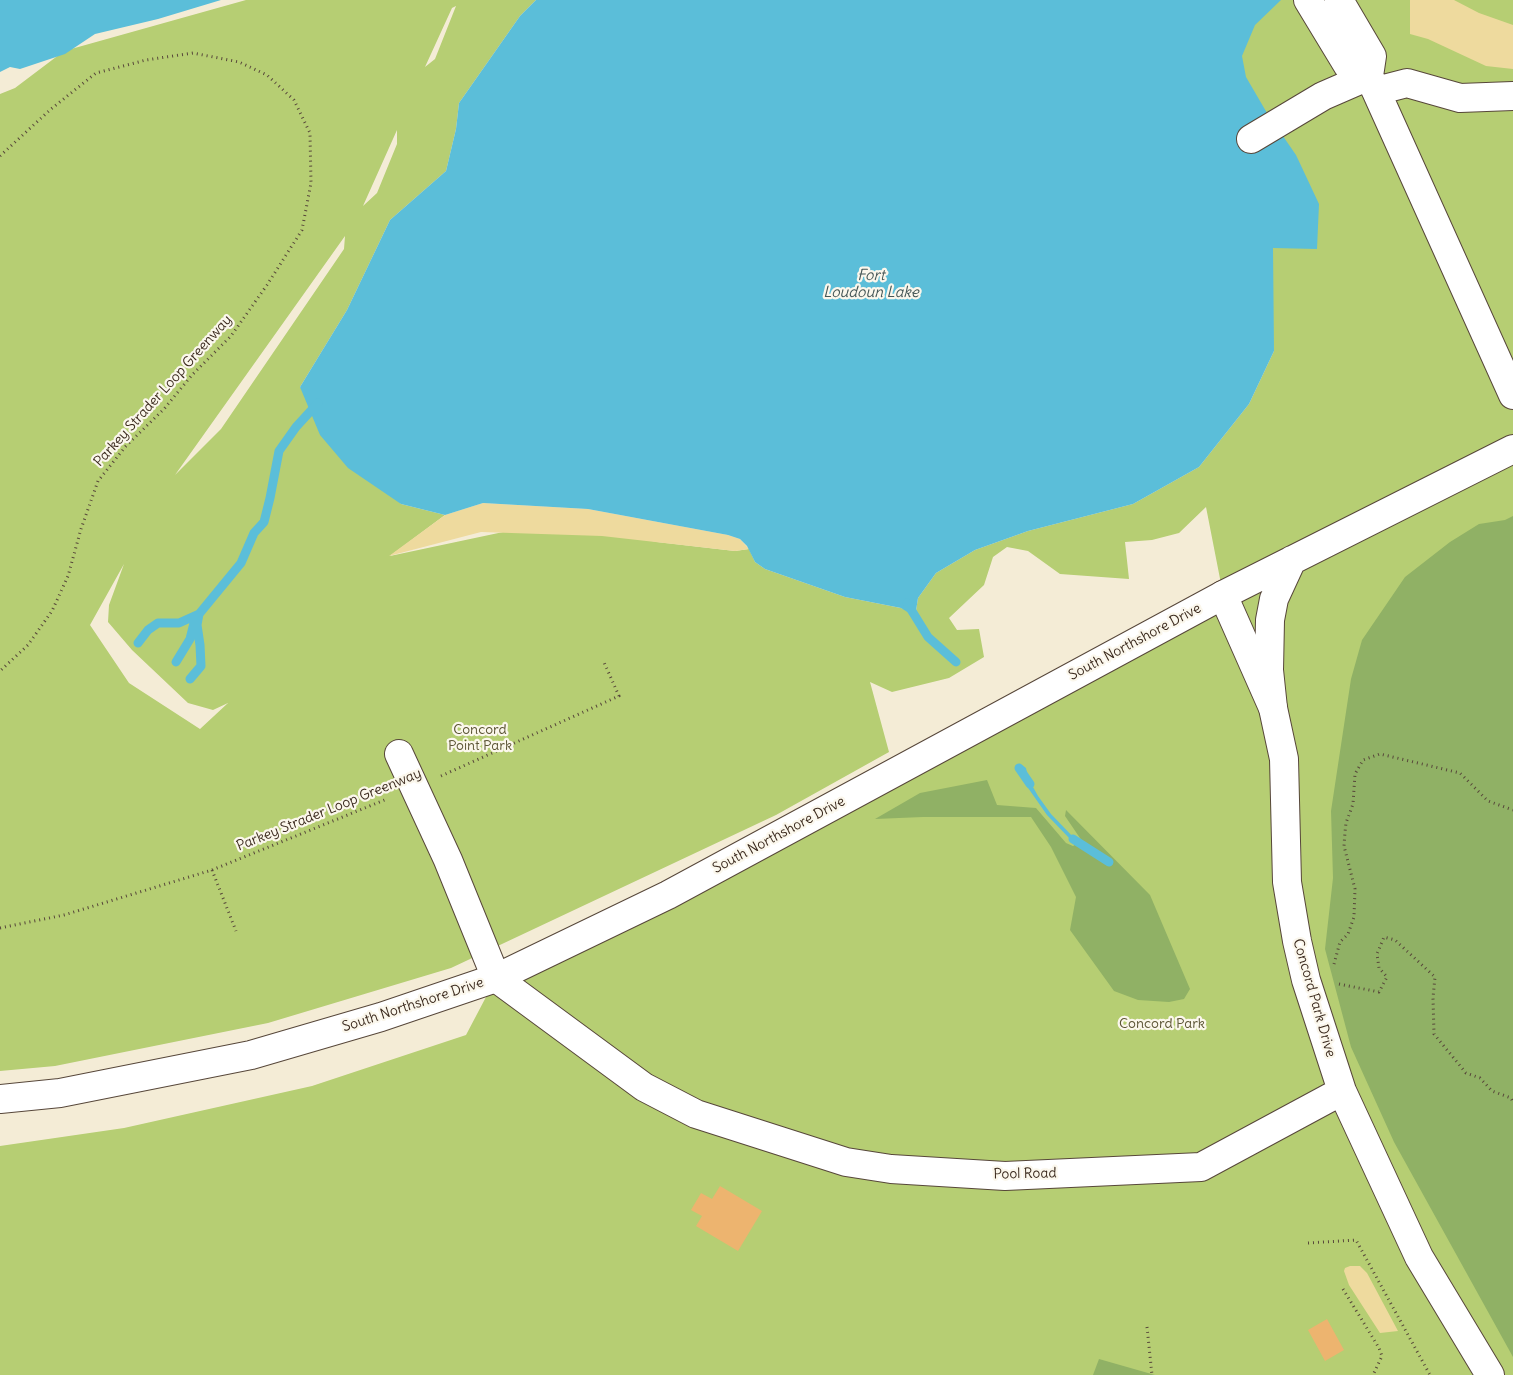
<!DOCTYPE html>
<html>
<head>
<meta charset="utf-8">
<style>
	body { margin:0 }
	canvas { display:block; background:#f4ecd6 }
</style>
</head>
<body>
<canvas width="1513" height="1375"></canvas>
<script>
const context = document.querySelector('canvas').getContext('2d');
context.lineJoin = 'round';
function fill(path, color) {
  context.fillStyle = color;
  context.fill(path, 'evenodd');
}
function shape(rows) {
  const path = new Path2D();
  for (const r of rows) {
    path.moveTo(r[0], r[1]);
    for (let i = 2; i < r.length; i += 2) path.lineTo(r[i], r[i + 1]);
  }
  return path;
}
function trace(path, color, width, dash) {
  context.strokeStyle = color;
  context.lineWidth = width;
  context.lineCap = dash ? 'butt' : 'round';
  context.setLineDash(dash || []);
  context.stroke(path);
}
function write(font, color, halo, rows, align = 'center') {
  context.font = font + ' Delius,sans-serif';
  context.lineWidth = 4.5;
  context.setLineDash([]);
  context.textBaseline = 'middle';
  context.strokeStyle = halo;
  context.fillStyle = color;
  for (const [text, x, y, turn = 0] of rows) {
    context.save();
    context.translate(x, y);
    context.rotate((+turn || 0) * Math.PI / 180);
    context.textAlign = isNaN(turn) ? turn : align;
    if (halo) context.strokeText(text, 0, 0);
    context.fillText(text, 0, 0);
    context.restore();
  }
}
fill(shape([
	[246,0,536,0,520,16,459,103,456,129,446,171,390,220,347,310,300,387,401,504,445,515,390,556,555,521,657,542,735,551,749,549,755,562,765,569,845,597,916,611,918,598,936,573,975,550,1028,531,1133,504,1199,467,1249,404,1274,351,1224,0,1513,0,1513,1375,0,1375,0,1146,124,1128,312,1086,466,1035,496,978,1223,594,1206,507,1179,533,1152,540,1125,542,1129,579,1060,574,1028,551,1007,547,993,557,984,585,949,618,957,630,979,629,984,657,949,678,892,692,870,682,889,752,776,815,451,968,268,1023,55,1066,0,1071,0,94,15,88,64,51],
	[456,6,435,59,425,67,452,8],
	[397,130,397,144,377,193,363,206],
	[345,236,344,249,221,429,175,475],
	[124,564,109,605,108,622,132,650,188,703,213,710,228,703,200,729,129,683,90,625]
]), '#b6ce73');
fill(shape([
	[1513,516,1513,1357,1394,1142,1351,1047,1325,949,1333,878,1331,811,1351,679,1362,640,1405,577,1450,542,1479,524,1505,520],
	[987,780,997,805,1036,808,1066,843,1073,846,1082,841,1065,816,1066,810,1150,895,1190,989,1184,999,1169,1002,1138,1000,1114,991,1070,930,1076,897,1051,847,1031,817,923,817,875,819,920,793],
	[1099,1359,1155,1375,1093,1375]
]), '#90b165');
fill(shape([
	[1410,0,1454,0,1479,13,1513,25,1513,69,1486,66,1428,39,1410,34],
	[483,503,588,509,728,535,740,539,749,549,735,551,602,536,481,532,389,556,445,515],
	[1350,1266,1360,1266,1367,1273,1398,1331,1380,1333,1349,1285,1344,1271,1345,1268]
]), '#eeda9e');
fill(shape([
	[0,0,221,0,158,19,95,34,65,54,20,69,10,67,0,72],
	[536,0,1281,0,1255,25,1242,56,1246,77,1267,113,1296,155,1319,204,1317,249,1273,248,1274,351,1249,404,1199,467,1133,504,1028,531,975,550,936,573,918,598,916,611,909,613,901,608,845,597,765,569,755,562,747,546,740,539,728,535,588,509,483,503,445,515,401,504,348,468,320,435,300,387,347,310,390,220,446,171,456,129,459,103,520,16],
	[1022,765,1026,768,1028,778,1038,796,1051,814,1076,840,1094,855,1071,840,1047,815,1026,785,1024,771,1020,767]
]), '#5bbed9');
trace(shape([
	[907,603,928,637,956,662],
	[138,643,148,630,158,623,179,623,199,614,197,625,200,645,201,666,190,679],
	[176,662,190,639,195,619,241,563,254,533,264,522,270,498,279,451,296,427,318,403],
	[1019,768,1030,784],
	[1073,839,1109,862]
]), '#5bbed9', 9);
fill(shape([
	[720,1186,762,1211,738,1251,696,1226,702,1216,691,1210,701,1193,712,1199],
	[1327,1319,1344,1350,1325,1361,1308,1330]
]), '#edb46f');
const minor = shape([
	[1308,0,1348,66,1369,76],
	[1339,0,1372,56,1369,76,1376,91],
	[1513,96,1460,98,1407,83,1376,91,1513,395],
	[1251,139,1323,96,1369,76],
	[1223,595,1273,708,1284,759,1287,882,1297,941,1306,980,1342,1091,1419,1257,1490,1375],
	[399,754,448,860,496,978,644,1087,696,1114,846,1162,891,1169,1005,1176,1201,1167,1342,1091]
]);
const major = shape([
	[1273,708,1269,670,1270,620,1274,599,1292,560],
	[0,1099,60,1093,251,1055,381,1017,496,978,668,895,1223,595,1513,449]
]);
trace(minor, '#57473a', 30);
trace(major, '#57473a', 30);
trace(shape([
	[0,156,51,109,96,73,146,60,193,53,239,62,267,75,294,100,310,133,311,183,302,230,267,285,231,336,192,375,164,409,126,446,98,481,81,529,68,576,52,611,28,645,0,671],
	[441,776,619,696,603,660],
	[212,870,236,931],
	[0,928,64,915,212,870,387,799],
	[1334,964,1340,942,1348,934,1354,917,1355,889,1344,846,1345,832,1346,823,1353,804,1355,774,1363,760,1380,754,1460,773,1488,801,1513,810],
	[1339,984,1379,992,1387,977,1379,968,1377,954,1384,937,1395,940,1435,977,1433,998,1434,1034,1466,1073,1480,1078,1492,1091,1511,1098,1513,1102],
	[1308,1243,1356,1240,1430,1375],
	[1343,1289,1379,1348,1382,1356,1373,1375],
	[1147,1327,1152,1375]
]), '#57473a', 3, [1, 4]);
trace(minor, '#fff', 28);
trace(major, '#fff', 28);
write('14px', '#3b2a1e', '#fbf7ec', [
	["Parkey Strader Loop Greenway",163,391,-48],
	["South Northshore Drive",1135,642,-28],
	["Parkey Strader Loop Greenway",329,810,-22],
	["South Northshore Drive",779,835,-28],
	["Concord Park Drive",1314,998,74],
	["South Northshore Drive",413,1005,-18],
	["Pool Road",1025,1174,-1]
]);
write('14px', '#5a5333', '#fbf7ec', [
	["Concord",480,730],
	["Point Park",480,746],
	["Concord Park",1162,1024]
]);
write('italic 15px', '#455656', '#fbf7ec', [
	["Fort",871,276],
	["Loudoun Lake",871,293]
]);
</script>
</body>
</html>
